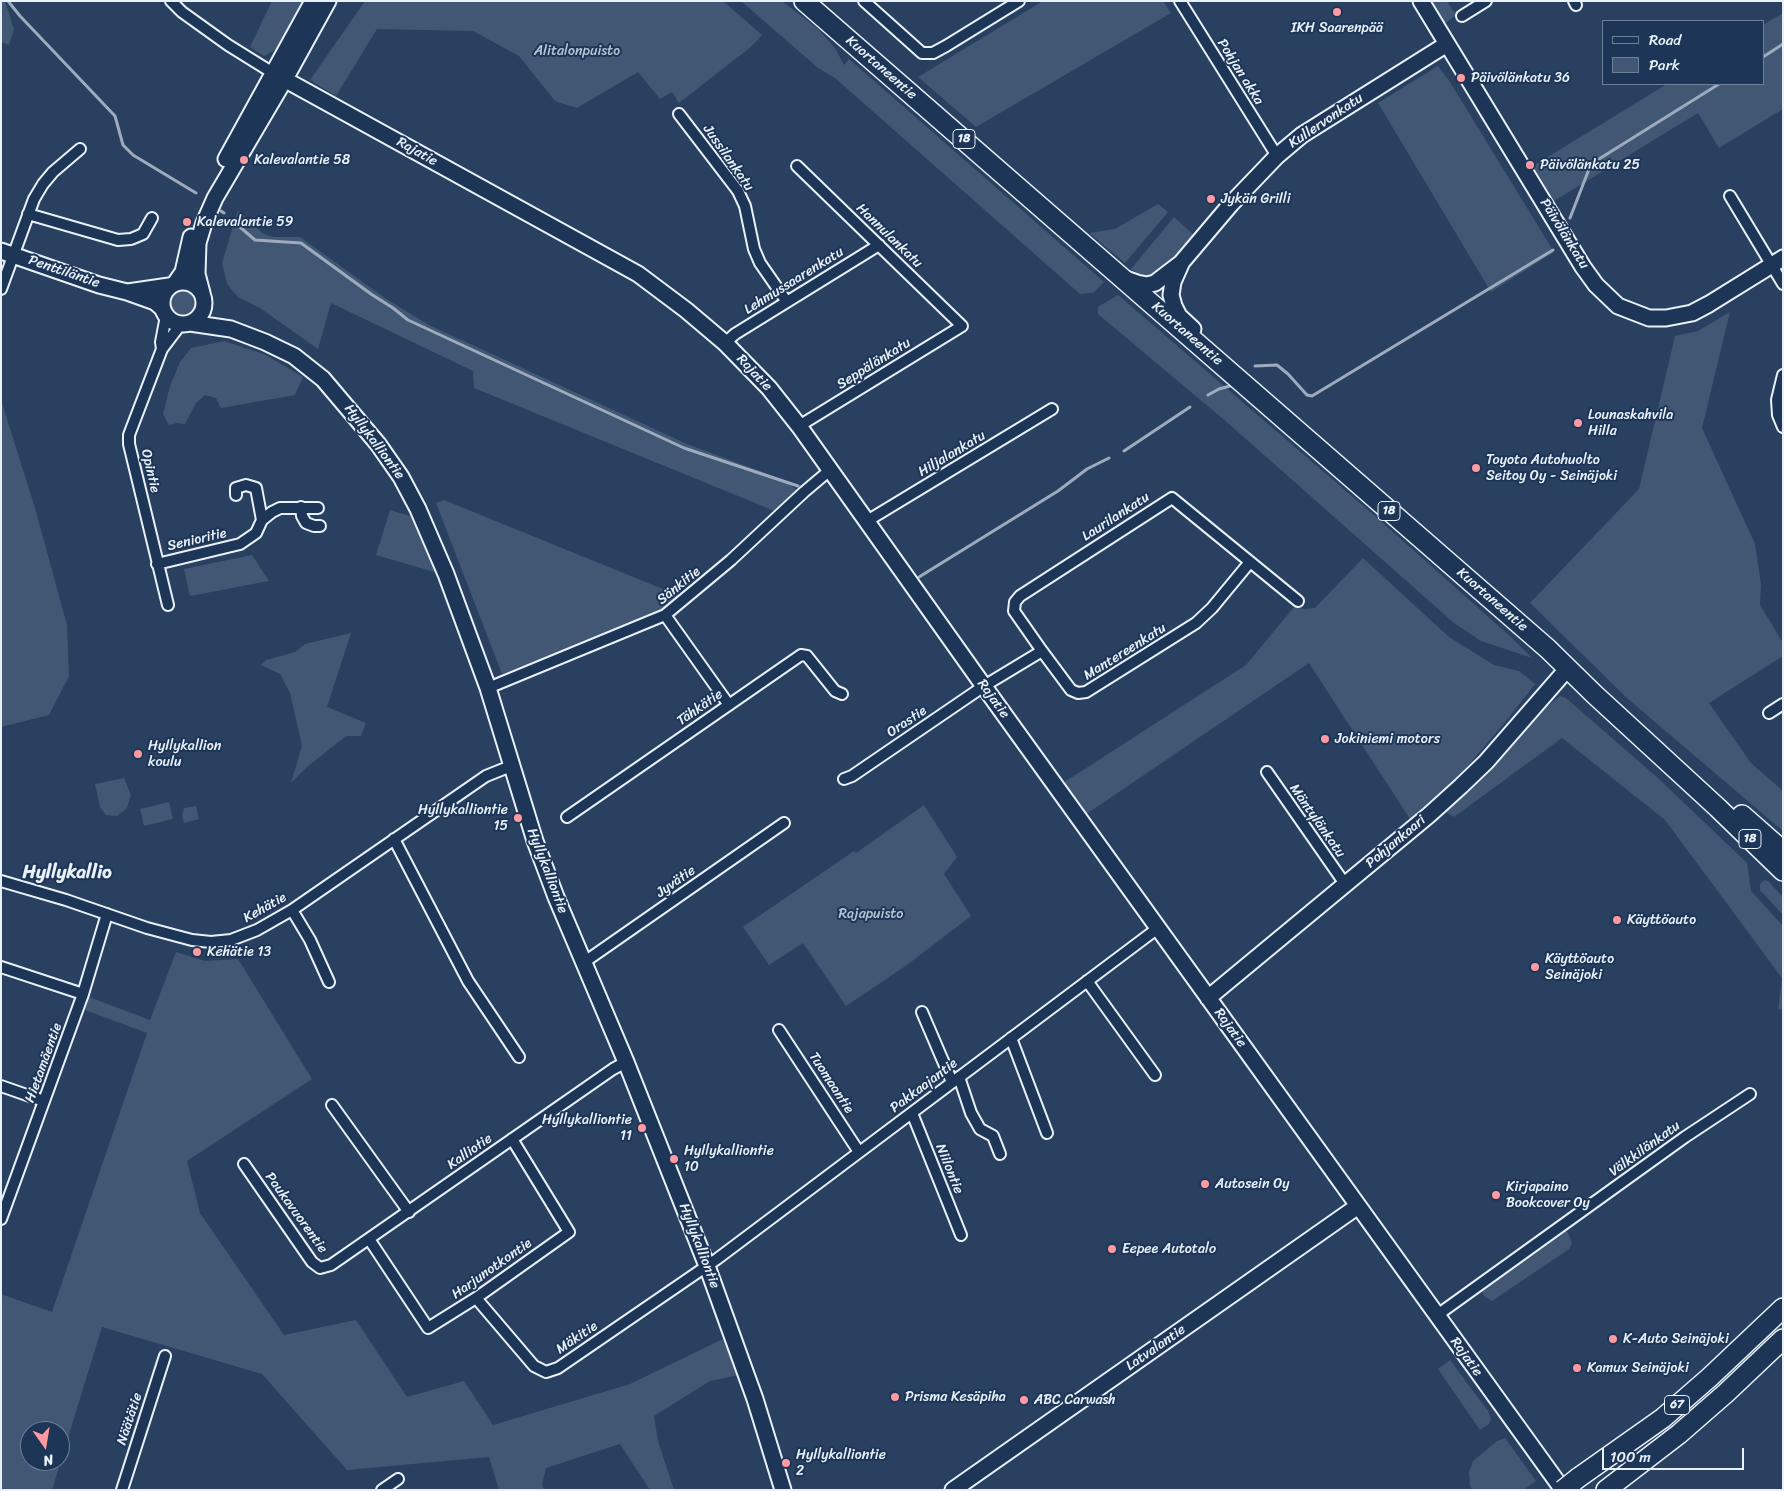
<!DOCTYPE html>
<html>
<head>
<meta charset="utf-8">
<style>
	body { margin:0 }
	#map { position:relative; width:1784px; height:1491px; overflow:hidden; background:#294061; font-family:Sriracha,sans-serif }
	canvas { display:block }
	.frame { position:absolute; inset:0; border:2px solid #e8f1f8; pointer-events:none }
	.legend { position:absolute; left:1602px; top:20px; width:162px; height:65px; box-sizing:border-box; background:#1d3557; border:1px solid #6e8097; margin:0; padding:6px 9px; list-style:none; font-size:15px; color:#e8f1f8 }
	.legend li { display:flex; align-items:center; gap:10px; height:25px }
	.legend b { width:25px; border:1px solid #6e8097 }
	.north { position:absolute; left:20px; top:1421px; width:50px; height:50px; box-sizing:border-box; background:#1d3557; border:1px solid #6e8097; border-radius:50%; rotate:167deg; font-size:14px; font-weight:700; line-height:20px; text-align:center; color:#e8f1f8 }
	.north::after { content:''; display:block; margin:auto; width:18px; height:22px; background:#ff9aa2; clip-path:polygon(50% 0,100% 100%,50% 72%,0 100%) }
	.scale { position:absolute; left:1602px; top:1448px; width:142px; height:22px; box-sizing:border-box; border:2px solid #e8f1f8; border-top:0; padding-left:6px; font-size:15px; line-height:18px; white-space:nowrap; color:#e8f1f8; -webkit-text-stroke:4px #1d3557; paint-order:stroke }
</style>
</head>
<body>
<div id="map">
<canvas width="1784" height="1491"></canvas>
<div class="frame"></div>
<ul class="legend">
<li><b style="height:6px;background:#1d3557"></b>Road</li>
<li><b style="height:14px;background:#415774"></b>Park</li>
</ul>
<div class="north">N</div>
<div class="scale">100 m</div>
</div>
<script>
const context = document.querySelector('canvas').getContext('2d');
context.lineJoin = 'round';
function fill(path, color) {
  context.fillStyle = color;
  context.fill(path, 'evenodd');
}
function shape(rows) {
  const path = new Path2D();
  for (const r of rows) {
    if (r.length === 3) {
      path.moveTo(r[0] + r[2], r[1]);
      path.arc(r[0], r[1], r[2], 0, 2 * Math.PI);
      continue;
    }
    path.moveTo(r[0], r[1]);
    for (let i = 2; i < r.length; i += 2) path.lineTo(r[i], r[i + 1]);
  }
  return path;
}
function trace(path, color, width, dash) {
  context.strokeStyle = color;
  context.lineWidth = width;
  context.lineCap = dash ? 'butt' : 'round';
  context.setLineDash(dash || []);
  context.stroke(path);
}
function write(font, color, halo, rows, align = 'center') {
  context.font = font + ' Sriracha,sans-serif';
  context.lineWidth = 4;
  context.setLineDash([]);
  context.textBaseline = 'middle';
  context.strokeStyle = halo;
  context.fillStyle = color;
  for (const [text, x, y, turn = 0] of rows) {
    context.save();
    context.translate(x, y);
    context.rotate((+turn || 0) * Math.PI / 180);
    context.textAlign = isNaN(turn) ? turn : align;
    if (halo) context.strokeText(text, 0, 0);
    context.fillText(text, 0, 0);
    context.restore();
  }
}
fill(shape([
	[1,1,5,1,14,29,9,45,1,42],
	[272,1,304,1,277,49,264,56,250,47],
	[365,1,723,1,762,35,752,46,679,103,672,92,660,99,638,72,577,108,555,101,519,56,473,31,377,29,336,96,310,80],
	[741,1,782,1,817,28,835,48,844,65,849,59,1104,282,1093,293,1080,294,835,78,818,68],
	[1043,1,1163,1,1171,13,976,127,918,77],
	[1430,1,1447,1,1453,11,1456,12,1456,15,1444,24],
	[1783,13,1783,109,1719,148,1698,113,1554,201,1533,166,1667,84,1763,84,1763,25],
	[1438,66,1450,82,1554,252,1491,292,1378,103],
	[1158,204,1168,212,1125,263,1089,233,1115,229],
	[238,210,262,233,273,237,300,237,385,298,427,324,687,444,784,480,798,491,777,512,474,388,473,371,331,303,318,349,260,308,238,297,227,284,222,263],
	[1174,217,1196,237,1151,276,1140,275,1131,269],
	[183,302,13],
	[1118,295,1375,516,1512,638,1532,658,1481,641,1454,623,1229,424,1098,314,1098,307],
	[1730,312,1702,428,1755,544,1761,584,1760,605,1783,643,1783,656,1709,703,1751,763,1783,791,1783,831,1628,699,1530,603,1639,489,1675,336,1698,331],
	[224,341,266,355,303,377,295,395,221,408,216,398,205,395,196,403,185,424,177,423,169,425,163,414,170,386,180,362,191,348],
	[1,400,35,508,67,625,69,676,49,715,1,727],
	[444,500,680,596,667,607,655,614,627,627,502,674,436,503],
	[390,510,414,517,438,573,376,555],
	[252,555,269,581,190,596,184,569],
	[1363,558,1449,637,1494,665,1519,671,1535,684,1506,721,1466,768,1410,819,1309,663,1085,815,1063,783,1246,665,1294,607,1304,609,1315,608],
	[351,633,327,707,366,723,361,736,346,736,307,767,291,783,302,746,290,693,280,674,261,665,266,660,295,652,305,644],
	[1560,696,1566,698,1659,779,1747,863,1751,891,1783,926,1783,1010,1778,1009,1782,978,1665,820,1562,738,1454,817,1444,811,1490,768,1544,709],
	[124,778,131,795,127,808,117,816,106,815,100,807,95,784],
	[169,802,173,819,144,826,140,809],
	[924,805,957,857,944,874,971,916,907,965,846,1006,803,943,769,965,743,927,854,851,856,853],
	[196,806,199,819,184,823,182,816,184,808],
	[1764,880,1768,881,1783,897,1783,915,1760,890,1760,884],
	[176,952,205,961,238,959,312,1079,187,1161,200,1213,284,1335,356,1320,407,1397,464,1381,493,1425,630,1384,727,1337,739,1375,710,1381,654,1416,658,1441,674,1490,650,1490,620,1444,546,1468,542,1485,544,1490,499,1490,489,1457,347,1470,262,1374,102,1327,52,1490,1,1490,1,1294,52,1312,147,1033,85,1010,89,997,150,1020],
	[30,1431,60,1431,60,1461,30,1461],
	[1567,1231,1572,1243,1569,1249,1492,1301,1484,1296,1482,1291],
	[1450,1360,1488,1411,1491,1419,1489,1424,1480,1430,1438,1369],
	[1505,1438,1536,1481,1523,1490,1472,1490,1470,1485,1469,1472,1473,1461,1497,1441]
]), '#415774');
trace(shape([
	[8,1,20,16,115,116,123,145,133,155,196,193],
	[1763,57,1783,44],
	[221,211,224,213],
	[1570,218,1591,164,1719,84],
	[233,221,255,240,301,243,371,294,393,308,408,320,684,448,798,486],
	[1255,366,1277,365,1288,374,1307,395,1312,396,1553,250],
	[1208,395,1219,389,1230,386],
	[1124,451,1190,407],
	[919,577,1058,491,1087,469,1109,458]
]), '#9dabbd', 3);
const street = shape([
	[171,1,182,12,228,45,273,73],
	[864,1,922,53,933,53,946,46,1019,1],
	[1180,1,1277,156],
	[1574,1,1576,5],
	[1462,16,1486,1],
	[679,114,738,191,745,206,754,249,760,263,787,302],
	[797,166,962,326,799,426],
	[1730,196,1783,284],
	[28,214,118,240,131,239,143,234,152,218],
	[1,289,34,199,43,184,53,172,80,149],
	[725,343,735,334,879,245],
	[162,349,161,342,166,316],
	[1783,375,1777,400,1778,415,1783,427],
	[301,507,302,516,306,523,314,526,320,526],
	[262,520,272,512,280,508,318,508],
	[867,521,1052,409],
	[157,564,240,544,256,533,262,520,256,488,246,485,236,488,236,495],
	[168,605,129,444,129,435,162,349,181,324],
	[665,615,729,705],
	[1042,651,1014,611,1015,602,1020,596,1172,498,1298,601],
	[488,688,665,615,731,560,804,492,830,470],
	[1769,713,1783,704],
	[1267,772,1345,884],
	[844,779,852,776,984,686,1042,651,1071,690,1078,693,1086,692,1196,623,1212,608,1250,562],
	[567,817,801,655,807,656,835,691,842,694],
	[394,839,468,981,519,1057],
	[1,881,66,900,147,928,192,940,211,942,231,940,257,930,292,910,486,776,511,766],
	[292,910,310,940,329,982],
	[583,963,784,823],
	[1,967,83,994],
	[1087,981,1155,1075],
	[922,1012,952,1082],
	[779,1030,859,1152],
	[1011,1038,1047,1133],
	[959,1077,971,1113,980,1129,993,1136,1000,1154],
	[1,1086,44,1101],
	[332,1105,409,1212],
	[912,1113,961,1235],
	[244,1164,312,1262,320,1268,331,1265,613,1069,626,1062],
	[1,1219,83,994,107,914],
	[369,1239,428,1328,476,1298,569,1232,512,1139],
	[476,1298,534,1366,546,1372,558,1368,717,1259,1158,928],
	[1436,1316,1685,1137,1750,1094],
	[122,1490,165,1356],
	[382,1490,398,1479]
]);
const secondary = shape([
	[1421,1,1583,267,1596,285,1618,306,1649,318,1666,318,1692,313,1709,304,1783,258],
	[273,73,638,274,686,310,725,343,769,388,799,426,993,699,1563,1490],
	[226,159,313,1],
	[1,251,99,285,127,292,155,302,162,308],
	[1181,264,1173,282,1171,295,1174,306,1179,316,1193,329],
	[1123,278,1137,283,1147,285,1155,283,1164,276,1181,263,1231,204,1277,156,1302,135,1447,44],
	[183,303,21],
	[176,282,183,272,191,237],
	[128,292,169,286],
	[202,293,197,274,198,243,204,223,215,198,285,79,328,1],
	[190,323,231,329,265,342,294,356,323,379,378,444,401,477,418,509,446,574,488,688,535,841,556,897,626,1062,707,1266,755,1399,783,1490],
	[1208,998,1429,815,1461,786,1486,762,1568,668],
	[953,1490,1358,1206]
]);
const highway = shape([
	[804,1,1548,649,1594,694,1718,808,1783,871],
	[1742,815,1783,851],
	[1578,1478,1663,1418,1710,1377,1783,1308],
	[1606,1490,1679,1434,1726,1393,1783,1339]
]);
trace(street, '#e8f1f8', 14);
trace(secondary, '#e8f1f8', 19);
trace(highway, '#e8f1f8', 22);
trace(street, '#1d3557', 10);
trace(secondary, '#1d3557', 15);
trace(highway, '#1d3557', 19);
const highwayBridge = shape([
	[1563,1490,1578,1478]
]);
trace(highwayBridge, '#e8f1f8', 22, []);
trace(highwayBridge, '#1d3557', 19);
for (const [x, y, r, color] of [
	[1337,12,5,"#ff9aa2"],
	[1461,78,5,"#ff9aa2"],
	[244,160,5,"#ff9aa2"],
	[1530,165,5,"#ff9aa2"],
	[1211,199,5,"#ff9aa2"],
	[187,222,5,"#ff9aa2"],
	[1578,423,5,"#ff9aa2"],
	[1476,468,5,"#ff9aa2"],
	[1325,739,5,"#ff9aa2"],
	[138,754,5,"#ff9aa2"],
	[518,818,5,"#ff9aa2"],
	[1617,920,5,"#ff9aa2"],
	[197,952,5,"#ff9aa2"],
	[1535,967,5,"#ff9aa2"],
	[642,1128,5,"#ff9aa2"],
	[674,1159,5,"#ff9aa2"],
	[1205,1184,5,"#ff9aa2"],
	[1496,1195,5,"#ff9aa2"],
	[1112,1249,5,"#ff9aa2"],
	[1613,1339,5,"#ff9aa2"],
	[1577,1368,5,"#ff9aa2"],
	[895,1397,5,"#ff9aa2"],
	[1024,1400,5,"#ff9aa2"],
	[786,1463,5,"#ff9aa2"]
]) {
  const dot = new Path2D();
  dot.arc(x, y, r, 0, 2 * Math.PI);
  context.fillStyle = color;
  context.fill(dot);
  trace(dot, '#1d3557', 2);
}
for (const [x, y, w] of [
	[964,139,22],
	[1389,511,22],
	[1750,839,22],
	[1677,1405,25]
]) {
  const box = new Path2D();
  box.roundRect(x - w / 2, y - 9.5, w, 19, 4);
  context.fillStyle = '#1d3557';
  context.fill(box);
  trace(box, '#e8f1f8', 1);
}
write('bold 12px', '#e8f1f8', null, [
	["18",964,139],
	["18",1389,511],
	["18",1750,839],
	["67",1677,1405]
]);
write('14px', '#e8f1f8', '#1d3557', [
	["IKH Saarenpää",1337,28,"center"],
	["Päivölänkatu 36",1471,78],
	["Kalevalantie 58",254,160],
	["Päivölänkatu 25",1540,165],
	["Jykän Grilli",1221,199],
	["Kalevalantie 59",197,222],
	["Lounaskahvila",1588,415],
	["Hilla",1588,431],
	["Toyota Autohuolto",1486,460],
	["Seitoy Oy - Seinäjoki",1486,476],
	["Jokiniemi motors",1335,739],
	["Hyllykallion",148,746],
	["koulu",148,762],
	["Hyllykalliontie",508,810,"right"],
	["15",508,826,"right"],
	["Käyttöauto",1627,920],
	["Kehätie 13",207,952],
	["Käyttöauto",1545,959],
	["Seinäjoki",1545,975],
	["Hyllykalliontie",632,1120,"right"],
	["11",632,1136,"right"],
	["Hyllykalliontie",684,1151],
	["10",684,1167],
	["Autosein Oy",1215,1184],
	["Kirjapaino",1506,1187],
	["Bookcover Oy",1506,1203],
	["Eepee Autotalo",1122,1249],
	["K-Auto Seinäjoki",1623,1339],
	["Kamux Seinäjoki",1587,1368],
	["Prisma Kesäpiha",905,1397],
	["ABC Carwash",1034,1400],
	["Hyllykalliontie",796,1455],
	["2",796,1471]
], 'left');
write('14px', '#b6c3d0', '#1d3557', [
	["Alitalonpuisto",577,51],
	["Rajapuisto",871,914]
]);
write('14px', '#e8f1f8', '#1d3557', [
	["Kuortaneentie",881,68,41],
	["Pohjan akka",1240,72,58],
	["Kullervonkatu",1326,121,-34],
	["Rajatie",417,152,29],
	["Jussilankatu",728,158,55],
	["Päivölänkatu",1564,234,58],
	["Hannulankatu",889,236,44],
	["Penttiläntie",64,272,19],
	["Lehmussaarenkatu",794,281,-32],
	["Kuortaneentie",1187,334,41],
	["Seppälänkatu",874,364,-32],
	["Rajatie",754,373,47],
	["Hyllykalliontie",374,442,53],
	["Hiljalankatu",952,454,-31],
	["Opintie",150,471,77],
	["Laurilankatu",1116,517,-33],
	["Senioritie",197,540,-13],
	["Sänkitie",679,586,-39],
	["Kuortaneentie",1492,600,41],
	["Mantereenkatu",1125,652,-32],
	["Rajatie",993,699,54],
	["Tähkätie",700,708,-35],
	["Orastie",907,722,-34],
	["Mäntylänkatu",1317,821,55],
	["Pohjankaari",1396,842,-40],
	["Hyllykalliontie",547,871,69],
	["Jyvätie",676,882,-35],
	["Kehätie",265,908,-29],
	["Rajatie",1230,1028,54],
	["Hietamäentie",44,1063,-70],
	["Tuomaantie",831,1083,57],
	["Pakkaajantie",924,1086,-37],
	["Välkkilänkatu",1645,1149,-36],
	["Kalliotie",470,1152,-35],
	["Niilontie",949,1169,68],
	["Paukavuorentie",296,1213,54],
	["Hyllykalliontie",699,1246,69],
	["Harjunotkontie",492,1269,-35],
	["Mäkitie",577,1338,-34],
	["Latvalantie",1156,1348,-35],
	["Rajatie",1466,1357,54],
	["Näätätie",130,1419,-72]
]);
write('bold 19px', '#e8f1f8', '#1d3557', [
	["Hyllykallio",67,873]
]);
</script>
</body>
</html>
